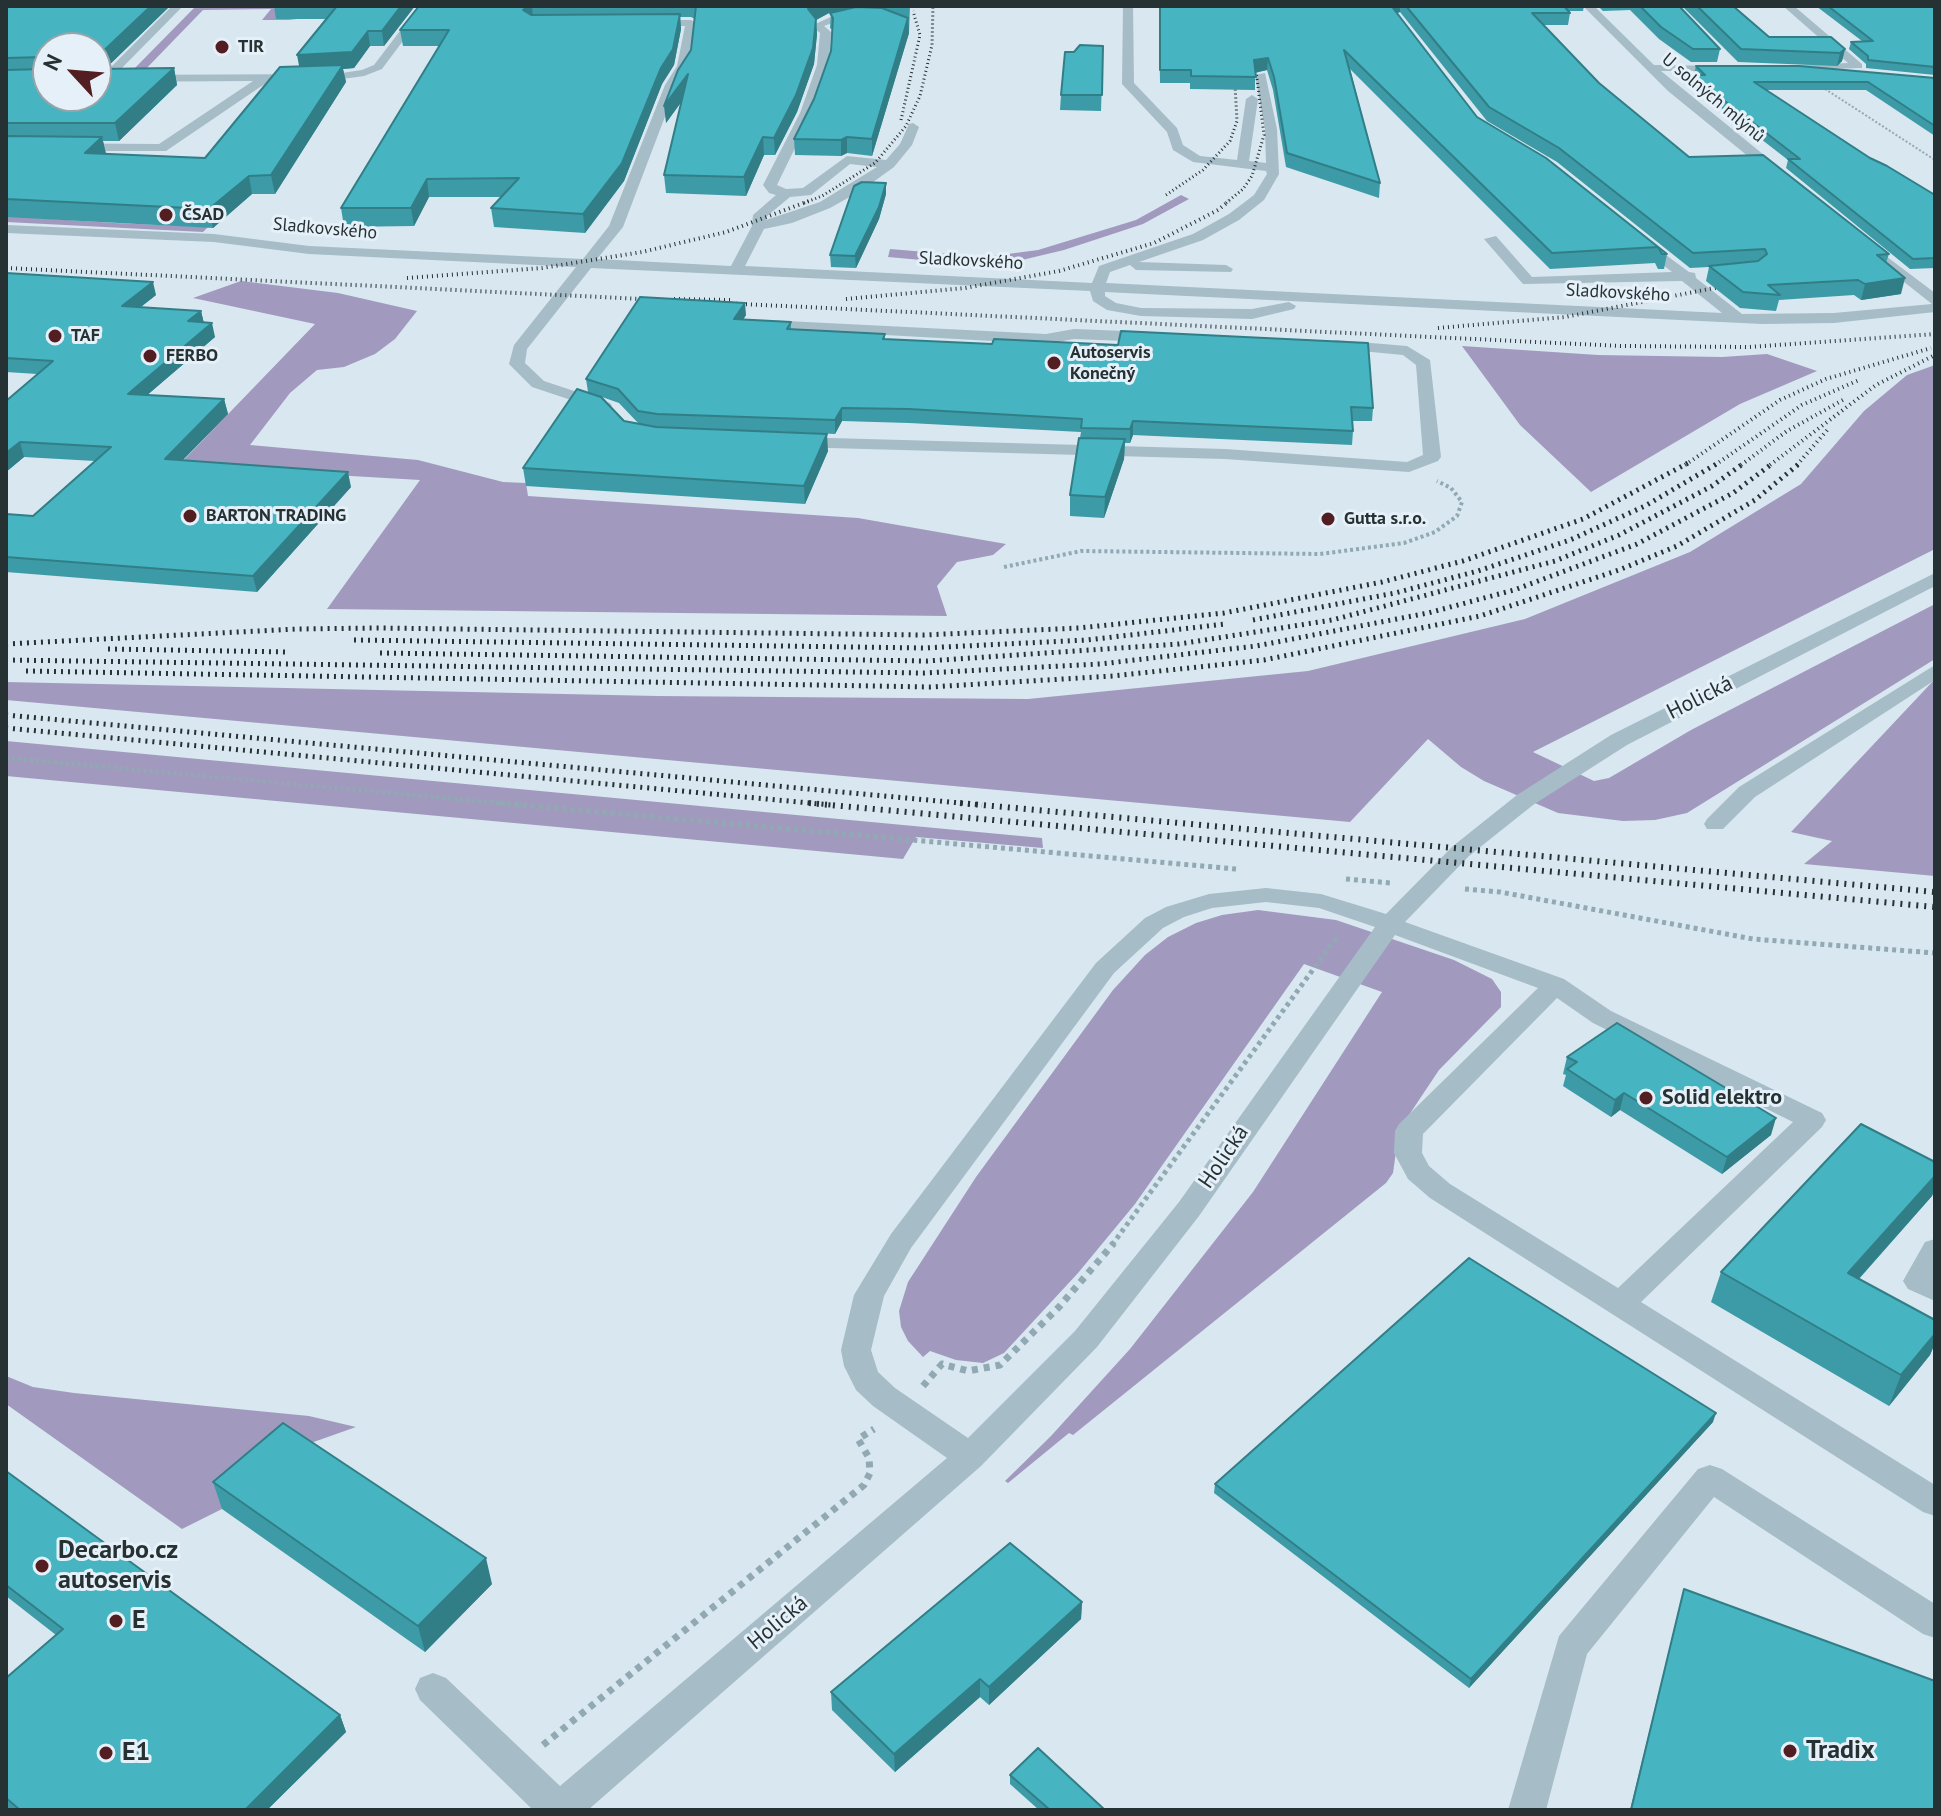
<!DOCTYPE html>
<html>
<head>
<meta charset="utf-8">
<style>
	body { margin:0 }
	#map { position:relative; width:1941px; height:1816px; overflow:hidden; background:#d9e7f0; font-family:"PT Sans",sans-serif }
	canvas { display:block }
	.frame { position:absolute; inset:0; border:8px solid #263134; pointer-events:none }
	.north { position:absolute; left:32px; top:32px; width:80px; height:80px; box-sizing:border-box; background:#e5f0f8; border:2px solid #99a4aa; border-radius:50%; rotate:296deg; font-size:22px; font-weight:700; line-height:32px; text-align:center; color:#263134 }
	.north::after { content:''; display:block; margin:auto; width:28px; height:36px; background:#531e21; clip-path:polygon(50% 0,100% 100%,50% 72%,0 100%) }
</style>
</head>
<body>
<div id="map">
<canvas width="1941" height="1816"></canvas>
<div class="frame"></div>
<div class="north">N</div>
</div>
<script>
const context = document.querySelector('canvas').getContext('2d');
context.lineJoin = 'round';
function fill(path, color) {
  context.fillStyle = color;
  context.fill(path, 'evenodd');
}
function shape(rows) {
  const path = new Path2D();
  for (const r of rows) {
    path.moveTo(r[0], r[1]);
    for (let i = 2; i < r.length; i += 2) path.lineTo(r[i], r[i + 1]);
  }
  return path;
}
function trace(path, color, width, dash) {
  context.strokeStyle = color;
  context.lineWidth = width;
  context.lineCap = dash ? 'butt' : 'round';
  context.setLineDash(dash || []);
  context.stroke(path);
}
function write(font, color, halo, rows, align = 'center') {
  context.font = font + ' "PT Sans",sans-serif';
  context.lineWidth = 6;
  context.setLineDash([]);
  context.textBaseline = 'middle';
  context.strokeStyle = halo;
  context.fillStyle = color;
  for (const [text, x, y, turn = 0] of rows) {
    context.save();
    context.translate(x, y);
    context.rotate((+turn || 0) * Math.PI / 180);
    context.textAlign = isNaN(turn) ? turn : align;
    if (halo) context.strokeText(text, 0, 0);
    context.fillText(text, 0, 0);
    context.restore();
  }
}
fill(shape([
	[190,6,303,6,297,19,289,20,262,20,271,9,203,10,141,74,131,72,194,8],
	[1181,195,1189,199,1143,224,1064,250,1022,260,987,266,888,257,890,249,985,257,1038,250,1136,220],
	[6,216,115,223,208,227,203,232,6,222],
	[241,281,338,293,417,311,395,339,375,354,344,367,317,370,290,393,250,445,418,460,503,482,526,483,528,496,858,518,1006,544,993,555,957,562,937,586,947,616,327,609,420,480,178,466,315,324,193,298],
	[1462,346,1598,355,1722,357,1767,354,1817,371,1740,404,1591,492,1520,425],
	[1935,365,1935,549,1533,752,1594,781,1609,778,1691,730,1935,604,1935,659,1687,813,1655,820,1623,821,1558,813,1484,781,1461,767,1428,739,1350,822,6,700,6,682,657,696,1028,699,1308,671,1525,619,1690,552,1801,484,1864,411,1907,375],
	[1935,679,1935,876,1804,864,1832,841,1791,832],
	[6,741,1042,838,1043,848,916,837,903,859,6,776],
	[1258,910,1336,920,1454,960,1492,979,1501,992,1501,1007,1439,1070,1399,1130,1393,1173,1386,1183,1073,1435,1069,1433,1008,1483,1005,1481,1051,1436,1130,1349,1253,1192,1382,992,1304,964,1135,1204,1078,1273,1004,1353,983,1363,956,1360,930,1351,923,1357,908,1341,901,1327,899,1311,908,1282,976,1177,1113,990,1145,955,1168,937,1196,923,1222,915],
	[6,1376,33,1387,74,1393,309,1416,356,1427,291,1450,222,1509,182,1529,6,1404]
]), '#a19abe');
trace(shape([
	[1825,89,1935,160]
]), '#90a9b3', 2, [2, 2]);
trace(shape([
	[1004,567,1081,551,1320,554,1404,543,1435,532,1457,516,1462,502,1451,488,1437,481],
	[6,758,522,805]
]), '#90a9b3', 4, [3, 3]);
trace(shape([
	[499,803,1236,869],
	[1346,879,1391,883],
	[1465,889,1500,892,1753,939,1935,953],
	[1112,1245,1339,934]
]), '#90a9b3', 5, [4, 4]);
trace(shape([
	[923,1386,942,1364,968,1371,1000,1365,1059,1307,1114,1243],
	[543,1745,864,1485,870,1473,869,1458,858,1439,874,1429]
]), '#90a9b3', 7, [6, 6]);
fill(shape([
	[172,6,183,6,115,75,335,74,362,70,374,65,419,6,429,6,382,69,364,76,335,80,269,81,166,151,6,151,6,143,159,144,253,81,96,82,96,76,102,76,172,6],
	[1123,6,1133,6,1134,83,1177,128,1183,145,1200,156,1237,160,1246,99,1252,95,1258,99,1249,161,1266,163,1265,129,1255,75,1265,73,1277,129,1279,174,1264,200,1239,220,1203,240,1139,262,1226,265,1233,269,1231,272,1136,270,1130,265,1110,272,1106,283,1722,313,1682,281,1523,284,1484,239,1496,236,1532,277,1672,272,1635,243,1633,240,1640,236,1689,272,1695,273,1696,278,1742,314,1834,313,1932,304,1857,245,1855,242,1862,238,1935,293,1935,312,1834,323,1762,324,1105,292,1105,296,1116,303,1141,308,1252,309,1289,302,1296,306,1294,309,1252,319,1141,316,1107,310,1093,301,1090,291,591,268,527,349,525,363,544,381,610,403,612,406,604,411,532,387,509,364,514,345,576,267,309,254,214,242,6,233,6,225,214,234,309,246,583,259,609,226,665,85,677,66,685,26,649,26,644,23,649,20,691,20,696,23,689,66,677,85,623,227,597,259,731,266,752,226,753,215,776,195,769,193,763,185,800,113,817,65,820,33,811,26,837,14,861,12,865,13,865,17,843,19,824,26,831,32,829,65,812,113,777,185,786,189,803,188,847,156,886,160,900,144,909,124,913,123,919,127,912,145,894,167,862,190,830,208,792,223,764,229,745,266,1092,283,1099,266,1193,234,1229,214,1254,195,1267,174,1266,171,1193,162,1173,150,1167,132,1122,84,1123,6],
	[850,164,877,167,820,202,766,220,767,216,790,197,811,195,850,164],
	[1583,6,1594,6,1654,65,1730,66,1730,70,1726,71,1661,71,1786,173,1786,179,1776,179,1668,91,1583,6],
	[1783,6,1794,6,1862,64,1862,68,1793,70,1793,66,1797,65,1848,63,1783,6],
	[766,320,1046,334,1074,329,1151,332,1159,337,1151,342,1074,339,1046,344,761,328,758,325,766,320],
	[1335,340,1407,346,1430,360,1441,457,1438,461,1409,472,1225,459,794,447,786,442,794,437,1225,449,1407,462,1423,455,1416,365,1403,355,1330,348,1327,345,1335,340],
	[1935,573,1935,586,1627,745,1533,805,1469,856,1405,922,1564,979,1611,1011,1822,1113,1826,1120,1822,1127,1641,1302,1935,1485,1935,1516,1923,1512,1430,1198,1408,1179,1394,1153,1395,1131,1399,1124,1538,988,1395,935,1199,1216,1097,1347,981,1466,588,1810,533,1810,420,1700,415,1689,420,1678,433,1673,446,1678,560,1786,947,1458,873,1406,856,1390,844,1366,841,1350,854,1295,891,1234,1096,963,1145,918,1166,907,1209,894,1266,888,1321,894,1386,914,1453,846,1517,795,1611,735,1935,573],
	[1266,902,1319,908,1375,927,1179,1202,1075,1331,968,1438,895,1388,878,1372,871,1350,884,1296,911,1248,1114,973,1163,928,1184,917,1212,908,1266,902],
	[1557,998,1593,1023,1793,1122,1618,1288,1450,1184,1429,1166,1422,1153,1423,1134,1557,998],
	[1935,665,1935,680,1755,797,1723,829,1707,829,1704,824,1707,819,1739,787,1935,665],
	[1935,1239,1935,1301,1908,1289,1903,1281,1925,1242,1935,1239],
	[1710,1465,1722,1469,1935,1604,1935,1638,1923,1634,1714,1497,1587,1654,1546,1810,1508,1810,1559,1636,1698,1469,1710,1465]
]), '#a6bcc7');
trace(shape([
	[901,120,920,35,913,11],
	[1166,195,1203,170,1230,141,1237,121,1234,67],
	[804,203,822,196,875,163,906,126,920,96,932,45,933,6],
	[1226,203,1243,189,1252,176,1264,135,1248,6]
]), '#263134', 3, [1, 3]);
trace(shape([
	[6,268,661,300],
	[407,278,542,268,642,252,726,232,809,201],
	[674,299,730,300],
	[846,299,965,288,1059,271,1154,243,1218,210,1229,201],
	[721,303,1620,346,1749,347,1935,334],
	[1438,328,1565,317,1735,284],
	[1685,465,1780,400,1826,379,1931,348],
	[1715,465,1802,405,1859,380],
	[1741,465,1787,431,1843,400],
	[1770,465,1876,385,1935,355],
	[1797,465,1829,428]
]), '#263134', 4, [1, 4]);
trace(shape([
	[1253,620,1395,593,1478,571,1570,540,1645,506,1718,463],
	[354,640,924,648,1087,640,1225,624],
	[6,644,297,629,378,628,924,635,1079,628,1224,613,1382,582,1463,561,1583,519,1688,463],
	[108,649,288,652],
	[380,653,927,661,1179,644,1332,620,1555,561,1619,535,1712,486,1744,463],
	[6,660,924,673,1100,664,1256,646,1428,613,1514,590,1637,544,1733,493,1773,463],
	[26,671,930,687,1113,676,1264,660,1480,616,1619,570,1677,546,1755,500,1800,463],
	[6,715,982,805],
	[6,728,831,805]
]), '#263134', 5, [2, 5]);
trace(shape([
	[809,803,1935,907],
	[960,803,1935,892]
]), '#263134', 6, [2, 6]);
fill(shape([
	[6,6,170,6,105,69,174,68,177,85,119,141,103,141,106,154,205,158,299,67,326,19,276,19,274,6,415,6,384,46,370,46,354,68,343,69,346,82,275,194,252,194,213,228,6,217],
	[419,6,910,6,909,33,872,156,847,153,841,156,795,155,794,139,814,99,831,51,833,30,830,28,831,13,829,13,816,20,817,34,814,64,797,112,775,155,764,155,746,196,666,193,664,175,682,101,666,123,691,50,695,19,691,17,680,17,681,29,674,65,662,84,624,181,585,233,494,227,491,208,502,197,429,197,414,226,344,227,341,208,439,46,403,46,400,30],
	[1159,6,1584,6,1583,11,1568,11,1570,13,1568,25,1543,25,1599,83,1689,157,1889,254,1886,263,1901,294,1861,300,1854,295,1779,300,1776,311,1740,308,1706,281,1709,267,1690,268,1557,162,1487,121,1400,12,1397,13,1477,117,1667,254,1664,269,1658,269,1655,263,1550,269,1350,69,1380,183,1379,198,1286,167,1273,90,1267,70,1255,73,1255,90,1190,89,1190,83,1160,83],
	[1598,6,1679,6,1720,49,1717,62,1691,62,1659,39,1630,10,1603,11],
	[1682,6,1733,6,1769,37,1845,49,1842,61,1837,66,1738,62],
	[1816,6,1935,6,1935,75,1866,68,1866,64,1849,49,1851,42,1862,41],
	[1103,46,1101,111,1060,110,1061,95],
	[1696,66,1935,78,1935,136,1866,90,1766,90,1870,158,1935,195,1935,268,1910,269,1786,168,1788,160,1689,83,1691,75,1695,75,1694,74],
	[886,194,879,219,856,268,831,267,830,255],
	[6,273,156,295,141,307,201,311,204,323,215,337,147,395,224,399,228,414,183,460,351,487,257,592,6,572,6,514,33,516,95,461,24,457,6,472,37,374,6,372],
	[746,315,743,320,791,322,791,329,885,334,885,339,1373,408,1372,421,1352,421,1353,431,1352,445,1133,435,1130,443,1125,443,1124,459,1104,518,1070,516,1070,495,1081,432,909,423,842,421,835,434,767,431,828,451,805,504,526,486,523,468,588,392,586,379],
	[602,397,619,403,639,424,624,421],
	[1567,1057,1771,1135,1722,1174,1620,1110,1611,1117,1563,1086,1566,1075,1563,1074],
	[1935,1162,1935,1188,1932,1196,1859,1279,1935,1320,1935,1343,1930,1355,1889,1406,1711,1302,1721,1272],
	[1713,1422,1469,1688,1214,1493,1215,1484],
	[6,1471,340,1715,346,1732,267,1810,9,1810,6,1807,6,1678,56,1635,6,1596],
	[213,1482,492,1584,425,1652,222,1509],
	[1684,1589,1935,1810,1630,1810],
	[1082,1602,1081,1619,989,1705,980,1697,895,1772,832,1710,831,1692],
	[1010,1775,1105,1810,1039,1810,1010,1784]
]), '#3c9ba6');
fill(shape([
	[151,6,170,6,101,73,96,74,96,57],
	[401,6,415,6,384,46,382,31],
	[528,6,532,6,533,18,523,10],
	[814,6,856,6,856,9,829,13,816,20,817,34,814,64,797,112,775,155,774,138,808,9],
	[1393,6,1400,6,1400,12,1392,15],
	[680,14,681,29,674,65,662,84,624,181,585,233,583,214],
	[908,18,909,33,872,156,872,139],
	[368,31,370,46,354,68,343,69,346,82,275,194,271,175,300,71,297,55],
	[1845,49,1842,61,1837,66,1840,53],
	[1268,58,1267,70,1253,73,1254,60],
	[174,68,177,85,119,141,115,123],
	[688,74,690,90,666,123,664,106],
	[102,137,106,154,85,153],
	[763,137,764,155,746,196,744,177],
	[847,137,847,153,841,156,841,140],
	[249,176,252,194,213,228,209,209],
	[427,179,429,197,414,226,411,208],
	[886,183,886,194,879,219,856,268,855,256],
	[1905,278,1901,294,1861,300,1865,284],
	[153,282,156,295,125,319,122,306],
	[745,303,746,315,735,332,734,319],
	[201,311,204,324,188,321],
	[212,323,215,337,131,409,128,394],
	[224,399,228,414,169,474,165,459],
	[842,408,842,421,835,434,835,420],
	[1133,421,1133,435,1130,443,1130,429],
	[827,434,828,451,805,504,804,486],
	[1125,439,1124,459,1104,518,1105,497],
	[20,442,24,457,6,472,6,453],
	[348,472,351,487,257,592,253,576],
	[1624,1093,1620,1110,1611,1117,1615,1100],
	[1776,1118,1771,1135,1722,1174,1727,1157],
	[1935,1176,1935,1188,1932,1196,1837,1303,1848,1273],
	[1935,1334,1935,1343,1930,1355,1889,1406,1901,1375],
	[1716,1413,1713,1422,1469,1688,1471,1679],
	[486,1558,492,1584,425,1652,418,1626],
	[1082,1602,1081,1619,989,1705,989,1687],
	[980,1679,980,1697,895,1772,894,1754],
	[340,1715,346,1732,267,1810,245,1810]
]), '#317e87');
const building = shape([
	[6,6,151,6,97,57,96,48,48,48,48,96,96,96,96,69,174,68,115,123,6,123,6,70,44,69,47,66,44,57,6,58,6,6],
	[337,6,401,6,382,31,368,31,352,52,297,55,337,6],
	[419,6,528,6,523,10,531,15,680,14,673,49,661,68,622,163,583,214,491,208,519,178,427,179,411,208,341,208,449,30,400,30,419,6],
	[696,6,814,6,808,9,816,19,813,48,796,95,774,138,763,137,744,177,664,175,688,74,664,106,678,70,691,50,696,6],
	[1160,6,1393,6,1393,8,1477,117,1546,158,1667,254,1662,254,1658,247,1552,253,1344,50,1380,183,1287,153,1274,77,1268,58,1254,60,1256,77,1191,76,1191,70,1160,70,1160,6],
	[1406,6,1564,6,1570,13,1532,13,1599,83,1689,157,1763,155,1889,254,1877,255,1905,278,1865,284,1858,280,1768,285,1780,295,1743,292,1709,266,1758,261,1767,254,1765,249,1693,253,1559,148,1489,107,1406,6],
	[1640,6,1679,6,1720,49,1693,49,1661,27,1640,6],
	[1697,6,1733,6,1769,37,1831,37,1845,49,1840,53,1741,49,1697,6],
	[1828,6,1935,6,1935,67,1868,60,1868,56,1851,42,1873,41,1828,6],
	[856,7,882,8,908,18,872,139,847,137,841,140,794,139,814,99,831,51,833,18,830,13,856,7],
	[1080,45,1103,46,1102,95,1061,95,1065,52,1074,52,1080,45],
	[343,65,271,175,249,176,209,209,6,199,6,136,102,137,85,153,205,158,280,67,343,65],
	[1696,66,1799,66,1935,78,1935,126,1868,82,1754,82,1870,158,1887,166,1935,195,1935,258,1913,259,1788,159,1800,159,1691,75,1705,75,1696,66],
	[862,182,886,183,879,207,855,256,830,255,854,186,862,182],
	[6,273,153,282,122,306,201,311,188,321,212,323,128,394,224,399,165,459,348,472,253,576,6,557,6,514,33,516,111,447,20,442,6,453,6,401,53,361,6,358,6,273],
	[640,297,745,303,734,319,791,322,787,329,885,334,883,339,992,344,994,339,1118,345,1121,331,1368,343,1373,408,1351,407,1353,431,1133,421,1130,429,1081,428,1082,419,909,409,842,408,835,420,657,414,638,411,618,389,586,379,640,297],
	[577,389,601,397,624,421,656,427,827,434,804,486,523,468,577,389],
	[1079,438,1125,439,1105,497,1070,495,1079,438],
	[1617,1023,1776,1118,1727,1157,1624,1093,1615,1100,1567,1069,1577,1062,1567,1057,1617,1023],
	[1861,1124,1935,1162,1935,1176,1848,1273,1935,1320,1935,1334,1901,1375,1721,1272,1861,1124],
	[1469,1258,1716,1413,1471,1679,1215,1484,1469,1258],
	[283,1423,486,1558,418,1626,213,1482,283,1423],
	[6,1471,340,1715,245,1810,20,1810,6,1798,6,1678,63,1629,6,1585,6,1471],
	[1010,1543,1082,1602,989,1687,980,1679,894,1754,831,1692,1010,1543],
	[1684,1589,1935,1681,1935,1810,1631,1810,1684,1589],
	[1038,1748,1105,1810,1050,1810,1010,1775,1038,1748]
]);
fill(building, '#46b4c1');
trace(building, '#317e87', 2);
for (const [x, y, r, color] of [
	[222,47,8,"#531e21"],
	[166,215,8,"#531e21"],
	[55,336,8,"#531e21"],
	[150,356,8,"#531e21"],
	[1054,363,8,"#531e21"],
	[190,516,8,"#531e21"],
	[1328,519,8,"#531e21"],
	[1646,1098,8,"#531e21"],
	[42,1566,8,"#531e21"],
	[116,1621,8,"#531e21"],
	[1790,1751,8,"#531e21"],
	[106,1753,8,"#531e21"]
]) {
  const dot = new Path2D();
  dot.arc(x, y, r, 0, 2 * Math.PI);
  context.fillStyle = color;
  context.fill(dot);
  trace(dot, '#e5f0f8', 3);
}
write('bold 18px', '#263134', '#e5f0f8', [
	["TIR",238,47],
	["ČSAD",182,215],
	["TAF",71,336],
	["Autoservis",1070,353],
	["Konečný",1070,374],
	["FERBO",166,356],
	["BARTON TRADING",206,516],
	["Gutta s.r.o.",1344,519]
], 'left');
write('18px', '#263134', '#e5f0f8', [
	["U solných mlýnů",1713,98,40],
	["Sladkovského",325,229,5],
	["Sladkovského",971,261,3],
	["Sladkovského",1618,293,3]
]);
write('22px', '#263134', '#e5f0f8', [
	["Holická",1700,698,-27],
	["Holická",1224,1157,-56],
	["Holická",778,1623,-40]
]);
write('bold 22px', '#263134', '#e5f0f8', [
	["Solid elektro",1662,1098]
], 'left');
write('bold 26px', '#263134', '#e5f0f8', [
	["Decarbo.cz",58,1551],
	["autoservis",58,1581],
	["E",132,1621],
	["Tradix",1806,1751],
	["E1",122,1753]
], 'left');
</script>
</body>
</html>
